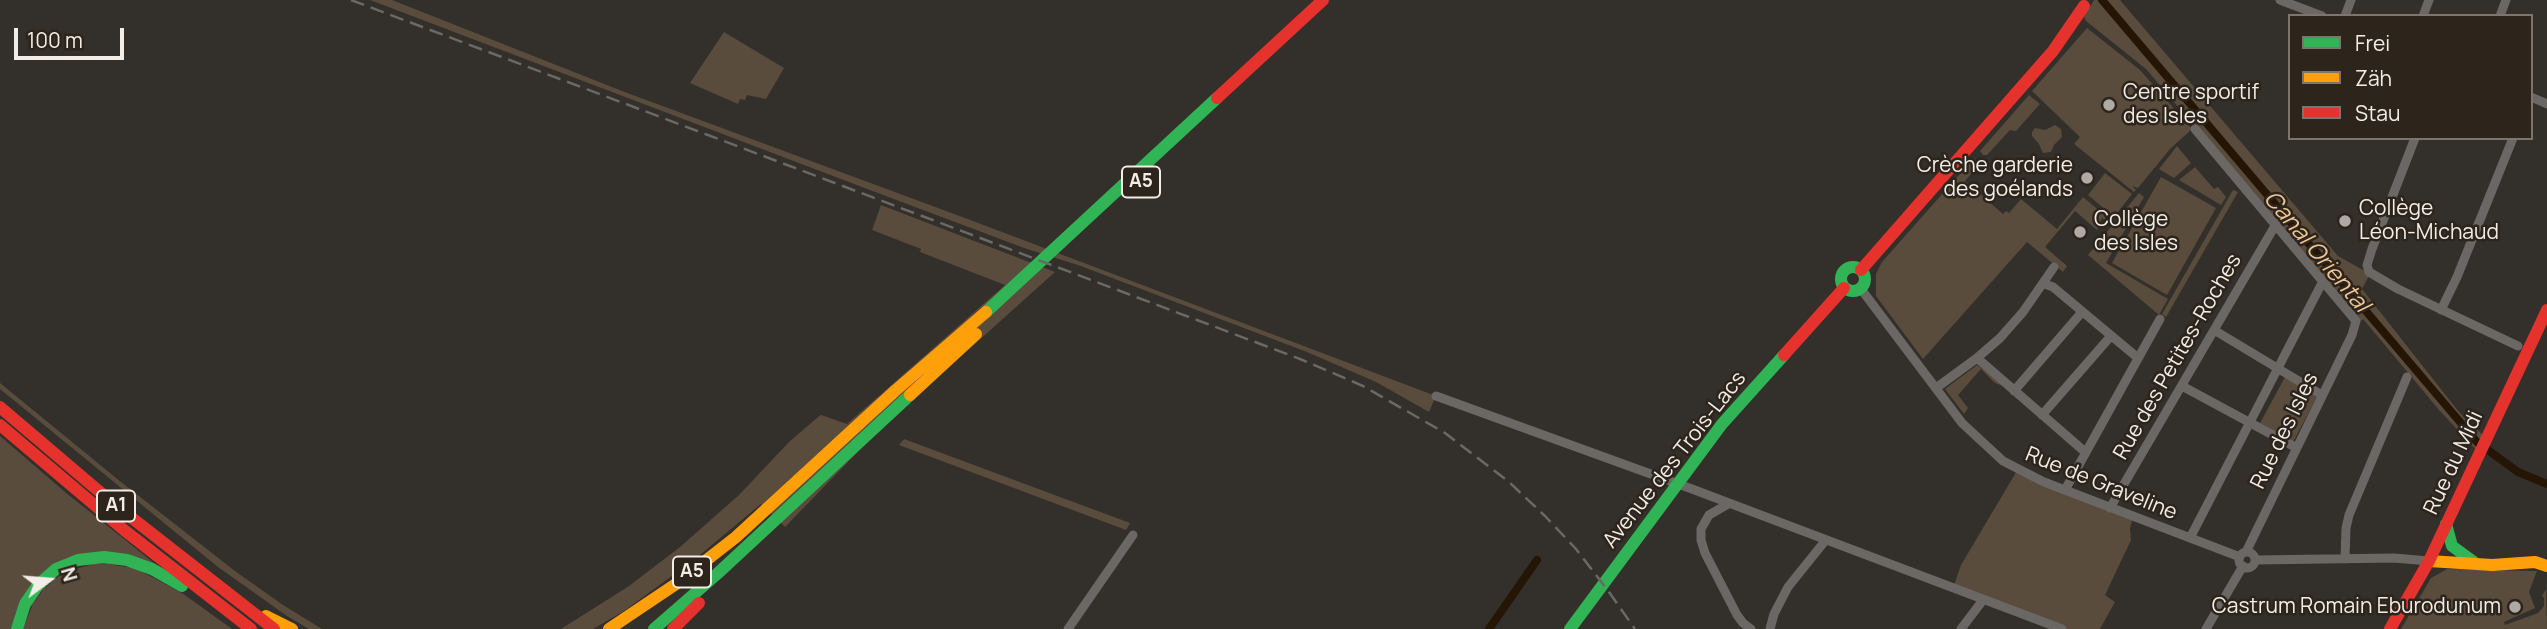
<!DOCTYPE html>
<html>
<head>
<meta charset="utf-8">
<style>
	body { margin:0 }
	#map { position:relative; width:2547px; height:629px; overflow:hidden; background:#332f2a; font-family:Manrope,sans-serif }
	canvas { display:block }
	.legend { position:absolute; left:2288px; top:14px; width:245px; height:126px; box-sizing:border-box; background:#2d251c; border:2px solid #7c756d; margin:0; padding:9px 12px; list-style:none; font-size:21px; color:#f2ede7 }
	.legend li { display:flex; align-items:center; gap:14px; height:35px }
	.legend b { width:35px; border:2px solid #7c756d }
	.north { position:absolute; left:14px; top:545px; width:70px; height:70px; -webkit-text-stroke:5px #2d251c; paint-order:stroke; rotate:74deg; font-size:19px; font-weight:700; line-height:28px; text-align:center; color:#f2ede7 }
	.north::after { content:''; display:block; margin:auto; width:24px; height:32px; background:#f2ede7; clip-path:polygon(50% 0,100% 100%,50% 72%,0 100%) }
	.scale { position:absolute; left:14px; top:28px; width:110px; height:32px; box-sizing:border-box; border:4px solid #f2ede7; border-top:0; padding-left:9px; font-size:21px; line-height:24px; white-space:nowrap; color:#f2ede7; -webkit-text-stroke:5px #2d251c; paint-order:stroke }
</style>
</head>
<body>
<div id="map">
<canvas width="2547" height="629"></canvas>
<ul class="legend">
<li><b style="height:9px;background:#30b455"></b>Frei</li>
<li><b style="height:9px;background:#ff9f0a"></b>Zäh</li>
<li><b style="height:9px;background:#e5322d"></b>Stau</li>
</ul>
<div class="north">N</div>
<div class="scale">100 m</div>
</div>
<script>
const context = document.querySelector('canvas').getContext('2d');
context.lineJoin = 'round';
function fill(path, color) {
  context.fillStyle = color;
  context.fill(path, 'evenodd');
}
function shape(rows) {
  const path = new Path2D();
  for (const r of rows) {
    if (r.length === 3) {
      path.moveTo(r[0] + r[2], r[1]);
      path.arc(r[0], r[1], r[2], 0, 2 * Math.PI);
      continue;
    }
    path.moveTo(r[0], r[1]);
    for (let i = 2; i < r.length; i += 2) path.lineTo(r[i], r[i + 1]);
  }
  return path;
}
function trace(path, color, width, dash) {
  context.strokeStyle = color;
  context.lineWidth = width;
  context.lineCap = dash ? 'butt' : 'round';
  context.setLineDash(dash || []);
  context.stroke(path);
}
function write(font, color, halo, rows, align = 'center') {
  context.font = font + ' Manrope,sans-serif';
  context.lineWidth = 5;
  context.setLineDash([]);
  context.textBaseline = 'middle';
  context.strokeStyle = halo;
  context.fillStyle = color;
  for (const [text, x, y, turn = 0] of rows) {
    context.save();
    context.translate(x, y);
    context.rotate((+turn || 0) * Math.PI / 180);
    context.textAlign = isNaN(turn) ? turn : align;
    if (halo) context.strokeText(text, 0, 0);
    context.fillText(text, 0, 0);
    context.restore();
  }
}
fill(shape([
	[370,0,392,0,622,91,965,218,1436,396,1429,412,1376,382,1307,352,1078,265,1024,248,862,187],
	[2094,0,2120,0,2338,256,2370,274,2362,289,2459,412,2484,436,2478,452,2440,411,2363,319,2361,321,2356,317,2146,69,2086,21,2084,17],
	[2087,28,2140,70,2192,129,2170,149,2138,188,2132,186,2136,190,2134,192,2074,144,2080,137,2032,91],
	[724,32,784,68,766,99,747,95,745,100,740,99,738,104,690,83],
	[2029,95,2040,104,2016,131,2010,130,1987,155,1983,155,1980,151],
	[2055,125,2061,129,2062,137,2054,145,2051,152,2043,153,2039,144,2032,136,2032,132,2035,128,2045,130],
	[2177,146,2191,163,2174,178,2159,169],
	[1974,158,1980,164,1965,181,2003,214,2006,211,2009,213,2021,199,2057,229,2083,197,2107,217,2105,220,2102,218,2097,230,2075,211,2045,247,2067,266,2063,272,2027,242,1923,359,1876,296,1876,274,1882,262],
	[2195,167,2214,189,2218,187,2226,197,2221,205,2179,180],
	[2105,173,2132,194,2114,217,2088,195],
	[2161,177,2216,208,2167,295,2112,263],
	[2233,190,2238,192,2166,317,2162,314],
	[2139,193,2144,197,2106,263,2168,299,2159,315,2088,255],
	[881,205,1055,272,877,432,785,527,761,504,695,559,624,611,593,629,561,629,629,586,680,547,739,495,789,442,818,417,821,415,847,424,1005,285,920,252,921,249,872,230],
	[1977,365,2006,387,1995,383,1981,369,1958,395,1968,408,1964,414,1945,389],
	[2285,377,2317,397,2293,442,2259,425],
	[0,383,121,482,235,571,283,605,322,629,309,629,287,616,218,567,0,389],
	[0,436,65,492,159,567,64,562,14,629,0,629],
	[904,439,1130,523,1126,530,899,445],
	[2018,469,2133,516,2130,529,2131,540,2105,595,2115,602,2100,629,2062,629,1953,588,1961,565],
	[98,563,135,568,182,593,232,629,23,629,36,596,63,572],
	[2447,569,2537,571,2529,592,2535,608,2504,622,2505,625,2538,613,2544,606,2544,598,2542,596,2546,589,2547,629,2401,629,2431,578]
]), '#594c3d');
trace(shape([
	[2102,0,2477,442,2518,472,2547,484],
	[1489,629,1537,560]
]), '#251504', 8);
trace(shape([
	[2280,0,2322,16],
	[2345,16,2351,0],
	[2423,16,2429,0],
	[2500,16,2506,0],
	[2531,97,2547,104],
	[2195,129,2356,321,2352,335,2246,552],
	[2415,138,2372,249,2367,265,2369,272,2398,289,2518,346],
	[2045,284,2053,287,2138,358],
	[1861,289,1962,423,2003,461,2044,482,2240,557],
	[2441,310,2457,277,2513,138],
	[2214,330,2322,395],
	[1977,358,2084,451],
	[2182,386,2295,447],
	[1936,388,1977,358,2000,338,2023,312,2054,267],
	[2014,391,2082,312],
	[1436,396,1692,489,2062,629],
	[2042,415,2110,337],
	[2065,490,2160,319],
	[1728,504,1709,515,1701,529,1701,540,1705,553,1737,615,1743,623,1751,629],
	[2110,508,2276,224],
	[2190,538,2323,281],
	[2247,560,8],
	[2345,559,2346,528,2349,515,2407,377],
	[2255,560,2394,558,2429,561],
	[1068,629,1133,535],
	[1770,629,1774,614,1788,587,1825,541],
	[1961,629,1983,600],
	[2206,629,2243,566]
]), '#6b6764', 9);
trace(shape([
	[1853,279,12],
	[986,312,1217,98],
	[2446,524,2452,546,2474,562],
	[17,629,25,604,38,585,56,569,78,560,104,557,127,560,152,569,182,586],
	[654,629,717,574,910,395],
	[1570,629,1722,424,1784,355]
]), '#30b455', 12);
trace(shape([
	[910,395,976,334],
	[2429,561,2492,565,2535,562,2547,566],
	[266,616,292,629],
	[609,629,676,584,736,537,896,390,986,312]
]), '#ff9f0a', 12);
trace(shape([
	[1217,98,1323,0],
	[1861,270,2053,51,2084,6],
	[1784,355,1844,288],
	[0,407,114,504,274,629],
	[0,425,124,530,251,629],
	[673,629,699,603],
	[2390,629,2429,561,2547,310]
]), '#e5322d', 12);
trace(shape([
	[351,0,1300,359,1363,386,1445,433,1508,481,1545,516,1576,549,1609,592,1635,629]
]), '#6b6865', 2.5, [14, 7]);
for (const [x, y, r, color] of [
	[2109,105,7,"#afaaa5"],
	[2087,178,7,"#afaaa5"],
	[2345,221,7,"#afaaa5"],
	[2080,232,7,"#afaaa5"],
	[2515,607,7,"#afaaa5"]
]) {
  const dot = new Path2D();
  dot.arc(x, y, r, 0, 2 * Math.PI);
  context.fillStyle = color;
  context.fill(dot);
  trace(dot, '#2d251c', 2.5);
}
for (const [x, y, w] of [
	[1141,182,38],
	[116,506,38],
	[692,572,38]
]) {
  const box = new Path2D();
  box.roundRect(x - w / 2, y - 15.5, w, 31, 5);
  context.fillStyle = '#2d251c';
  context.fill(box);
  trace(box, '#f2ede7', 2);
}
write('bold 19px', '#f2ede7', null, [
	["A5",1141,182],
	["A1",116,506],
	["A5",692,572]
]);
write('21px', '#f2ede7', '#2d251c', [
	["Centre sportif",2123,93],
	["des Isles",2123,117],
	["Crèche garderie",2073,166,"right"],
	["des goélands",2073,190,"right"],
	["Collège",2359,209],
	["Léon-Michaud",2359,233],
	["Collège",2094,220],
	["des Isles",2094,244],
	["Castrum Romain Eburodunum",2501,607,"right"]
], 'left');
write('21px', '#f2ede7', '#2d251c', [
	["Rue des Petites-Roches",2178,357,-60],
	["Rue des Isles",2285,431,-64],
	["Avenue des Trois-Lacs",1675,460,-52],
	["Rue du Midi",2454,463,-65],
	["Rue de Graveline",2101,484,22]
]);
write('italic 23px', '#edc596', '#2d251c', [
	["Canal Oriental",2316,252,50]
]);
</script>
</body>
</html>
